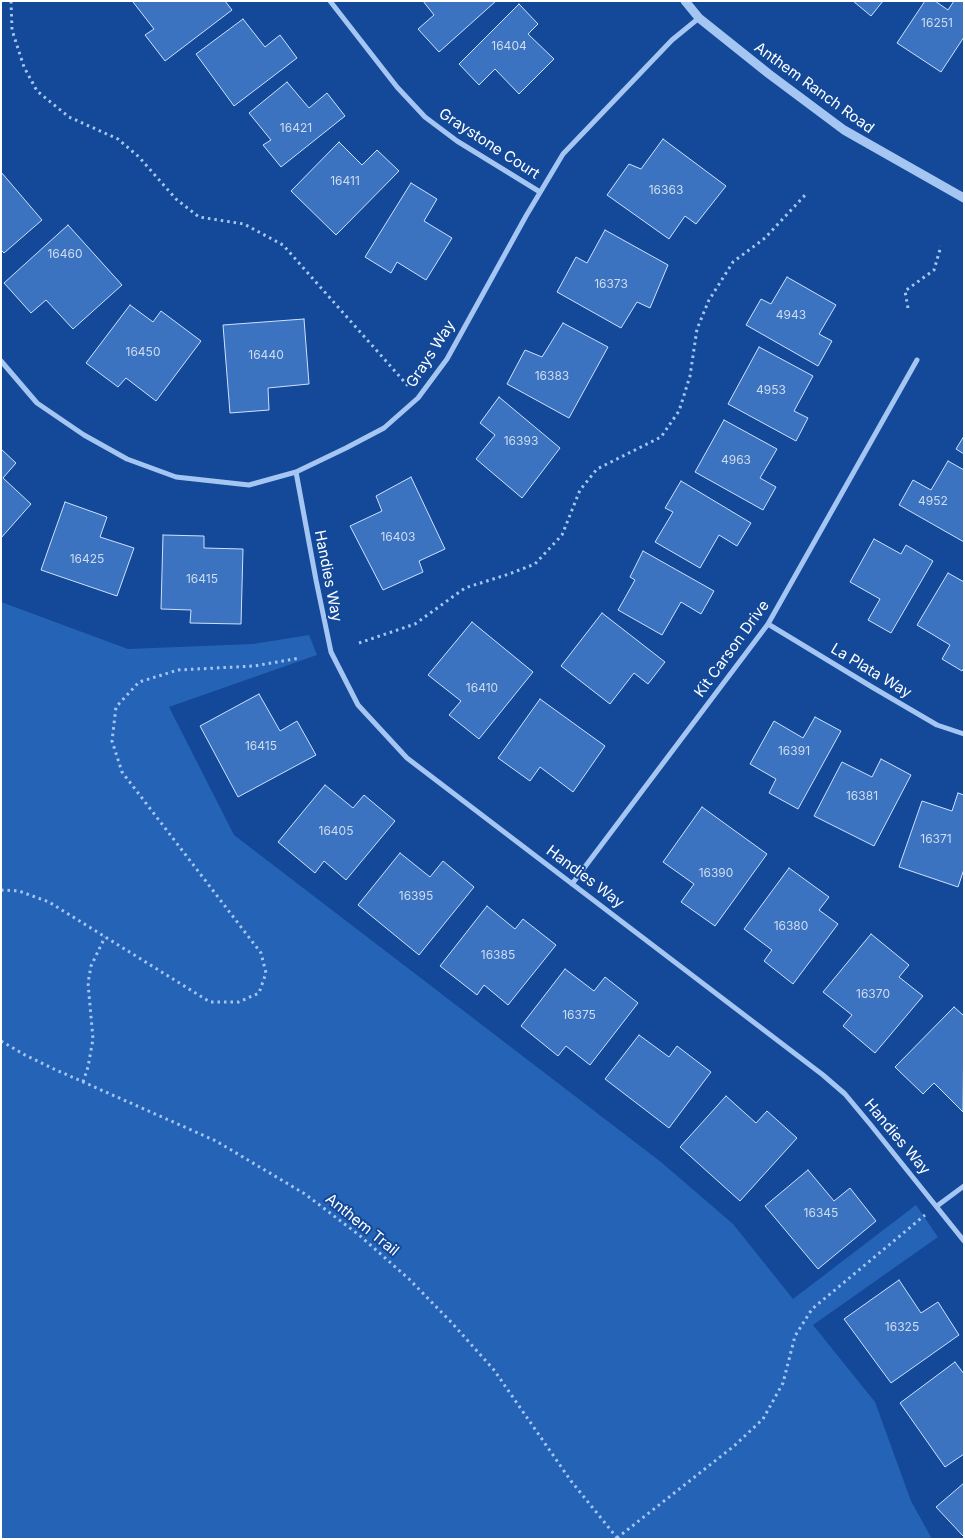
<!DOCTYPE html>
<html>
<head>
<meta charset="utf-8">
<style>
	body { margin:0 }
	#map { position:relative; width:965px; height:1540px; overflow:hidden; background:#134998; font-family:Inter,sans-serif }
	canvas { display:block }
	.frame { position:absolute; inset:0; border:2px solid #fff; pointer-events:none }
</style>
</head>
<body>
<div id="map">
<canvas width="965" height="1540"></canvas>
<div class="frame"></div>
</div>
<script>
const context = document.querySelector('canvas').getContext('2d');
context.lineJoin = 'round';
function fill(path, color) {
  context.fillStyle = color;
  context.fill(path, 'evenodd');
}
function shape(rows) {
  const path = new Path2D();
  for (const r of rows) {
    path.moveTo(r[0], r[1]);
    for (let i = 2; i < r.length; i += 2) path.lineTo(r[i], r[i + 1]);
  }
  return path;
}
function trace(path, color, width, dash) {
  context.strokeStyle = color;
  context.lineWidth = width;
  context.lineCap = dash ? 'butt' : 'round';
  context.setLineDash(dash || []);
  context.stroke(path);
}
function write(font, color, halo, rows, align = 'center') {
  context.font = font + ' Inter,sans-serif';
  context.lineWidth = 4;
  context.setLineDash([]);
  context.textBaseline = 'middle';
  context.strokeStyle = halo;
  context.fillStyle = color;
  for (const [text, x, y, turn = 0] of rows) {
    context.save();
    context.translate(x, y);
    context.rotate((+turn || 0) * Math.PI / 180);
    context.textAlign = isNaN(turn) ? turn : align;
    if (halo) context.strokeText(text, 0, 0);
    context.fillText(text, 0, 0);
    context.restore();
  }
}
fill(shape([
	[1,602,128,649,253,644,309,635,317,655,169,707,234,835,661,1162,733,1224,793,1299,916,1205,938,1237,813,1325,875,1402,911,1501,932,1539,1,1539]
]), '#2563b6');
const building = shape([
	[134,1,225,1,232,10,165,61,145,35,154,29,133,2,134,1],
	[423,1,496,1,439,52,418,29,434,15,423,1],
	[853,1,883,1,871,16,853,1],
	[925,1,935,1,948,10,954,1,964,1,964,37,941,72,897,43,925,1],
	[519,4,538,24,528,34,554,59,519,94,495,69,479,85,459,64,519,4],
	[243,19,265,47,280,35,297,58,234,106,196,54,243,19],
	[287,82,309,108,327,93,345,116,281,167,263,145,271,140,249,113,287,82],
	[663,139,726,186,696,224,685,216,669,239,607,195,629,164,641,169,663,139],
	[339,142,362,165,377,150,399,171,336,235,291,191,339,142],
	[1,172,42,220,4,253,1,250,1,172],
	[411,183,437,199,424,221,452,238,426,280,397,262,391,273,365,257,411,183],
	[68,225,122,285,73,329,46,300,31,313,4,283,68,225],
	[605,230,668,265,650,308,637,302,621,328,557,292,576,257,587,263,605,230],
	[787,277,836,305,819,334,832,341,818,366,746,325,761,299,771,304,787,277],
	[130,305,153,322,161,311,201,341,156,401,126,378,118,387,86,363,130,305],
	[304,319,309,384,268,388,269,410,230,413,223,325,304,319],
	[563,323,608,347,569,418,507,384,525,350,542,357,563,323],
	[759,347,813,376,794,411,808,418,796,441,728,404,759,347],
	[499,397,560,448,522,498,476,459,495,435,480,423,499,397],
	[724,420,777,449,760,478,776,487,763,510,695,472,724,420],
	[964,436,964,454,956,449,964,436],
	[1,449,16,463,3,478,31,504,1,538,1,449],
	[948,461,964,470,964,542,899,505,913,480,931,490,948,461],
	[411,477,445,549,419,561,423,572,383,590,350,526,382,511,376,496,411,477],
	[681,481,751,523,737,546,719,535,700,568,655,542,673,512,665,508,681,481],
	[65,502,107,517,100,537,134,548,117,596,41,570,65,502],
	[163,535,204,536,204,548,243,549,241,624,190,623,191,610,161,609,163,535],
	[874,539,901,554,906,545,933,561,891,633,868,620,880,599,850,582,874,539],
	[643,551,714,591,701,614,681,602,662,635,618,610,635,580,630,577,643,551],
	[948,573,964,582,964,668,962,671,942,659,950,645,917,625,948,573],
	[602,613,665,662,648,684,634,673,610,704,561,666,602,613],
	[472,622,533,672,479,739,449,715,461,701,428,675,472,622],
	[259,694,280,731,297,721,316,755,238,797,200,726,259,694],
	[540,699,605,746,573,792,540,767,530,781,498,758,540,699],
	[815,717,841,731,798,809,769,793,776,779,750,764,774,721,803,738,815,717],
	[881,759,911,775,874,846,814,816,842,762,872,777,881,759],
	[325,785,353,808,364,795,395,821,346,880,324,861,315,873,278,842,325,785],
	[958,793,964,795,964,869,958,887,899,867,922,801,952,811,958,793],
	[702,807,767,854,715,926,681,902,694,884,663,862,702,807],
	[400,853,430,877,443,861,474,887,419,955,358,905,400,853],
	[789,868,829,897,819,910,838,924,793,984,764,961,772,950,744,929,789,868],
	[487,906,515,929,523,919,556,945,508,1005,484,985,477,995,440,966,487,906],
	[871,934,909,965,899,977,923,996,875,1053,843,1026,852,1015,823,992,871,934],
	[565,969,594,991,605,977,638,1003,590,1065,566,1046,558,1056,521,1026,565,969],
	[954,1007,964,1016,963,1112,934,1083,923,1094,895,1067,954,1007],
	[639,1035,669,1057,677,1046,711,1072,669,1128,605,1079,639,1035],
	[726,1096,756,1123,767,1111,797,1138,740,1201,680,1147,726,1096],
	[808,1170,834,1201,850,1188,876,1221,818,1269,765,1206,808,1170],
	[899,1280,921,1313,938,1302,959,1335,891,1383,844,1319,899,1280],
	[955,1362,964,1374,964,1454,945,1467,900,1403,955,1362],
	[964,1483,964,1537,936,1507,964,1483]
]);
fill(building, '#3b73c0');
trace(building, '#cde1fd', 1);
trace(shape([
	[11,1,12,30,24,67,37,91,69,117,118,139,139,157,176,199,199,217,244,224,283,245,409,387],
	[908,308,905,291,934,270,941,246],
	[359,643,415,624,465,588,509,574,535,564,562,535,580,490,597,469,661,437,679,411,690,376,697,329,709,300,733,262,765,238,807,193],
	[1,890,19,891,49,902,210,1002,239,1002,259,993,266,973,261,953,122,772,112,741,116,707,139,682,178,670,254,666,300,658],
	[1,1041,25,1055,54,1069,216,1141,305,1194,359,1235,409,1279,452,1323,494,1370,571,1481,618,1539],
	[83,1082,88,1067,93,1039,88,983,91,966,105,937],
	[617,1538,734,1446,763,1419,783,1383,795,1336,812,1309,925,1215]
]), '#a5c6f3', 3, [2.5, 4]);
trace(shape([
	[330,1,397,87,425,117,457,141,540,192],
	[1,361,37,403,84,435,127,459,176,477,249,485,296,472,346,448,384,428,418,398,447,359,526,216,563,154,672,40,699,18],
	[296,472,316,580,331,652,358,705,407,758,823,1075,845,1094,870,1124,964,1241],
	[768,624,872,687,937,725,964,734],
	[572,884,768,624,917,360],
	[937,1206,964,1186]
]), '#a5c6f3', 5);
trace(shape([
	[685,1,699,18,769,74,844,130,964,198]
]), '#a5c6f3', 9);
write('12px', '#cedcef', null, [
	["16251",937,23],
	["16404",509,46],
	["16421",296,128],
	["16411",345,181],
	["16363",666,190],
	["16460",65,254],
	["16373",611,284],
	["4943",791,315],
	["16450",143,352],
	["16440",266,355],
	["16383",552,376],
	["4953",771,390],
	["16393",521,441],
	["4963",736,460],
	["4952",933,501],
	["16403",398,537],
	["16425",87,559],
	["16415",202,579],
	["16410",482,688],
	["16415",261,746],
	["16391",794,751],
	["16381",862,796],
	["16405",336,831],
	["16371",936,839],
	["16390",716,873],
	["16395",416,896],
	["16380",791,926],
	["16385",498,955],
	["16370",873,994],
	["16375",579,1015],
	["16345",821,1213],
	["16325",902,1327]
]);
write('15px', '#fff', '#134998', [
	["Anthem Ranch Road",814,88,36],
	["Graystone Court",489,144,33],
	["Grays Way",431,354,-57],
	["Handies Way",328,576,79],
	["Kit Carson Drive",732,649,-54],
	["La Plata Way",871,671,31],
	["Handies Way",585,877,37],
	["Handies Way",897,1137,50],
	["Anthem Trail",362,1225,39]
]);
</script>
</body>
</html>
